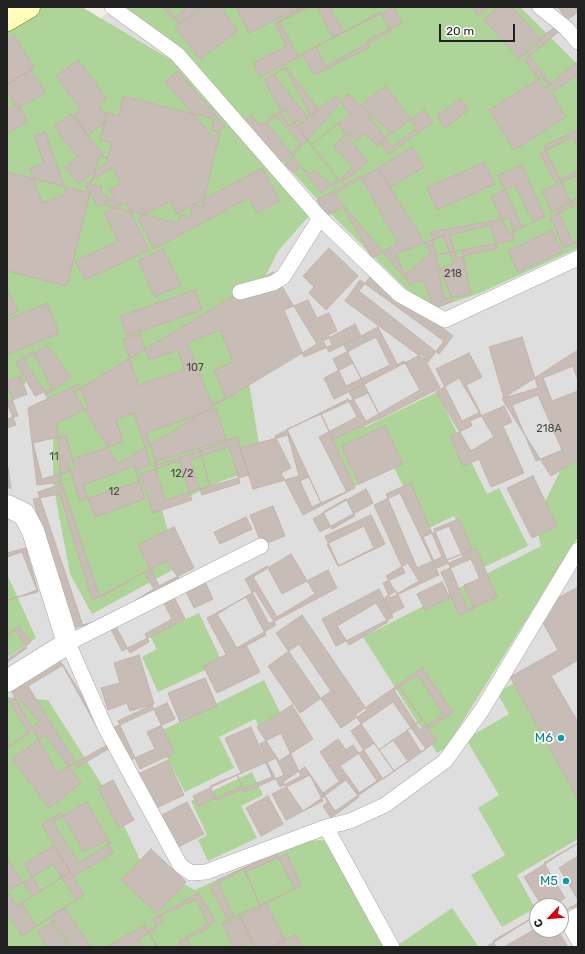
<!DOCTYPE html>
<html>
<head>
<meta charset="utf-8">
<style>
	body { margin:0 }
	#map { position:relative; width:585px; height:954px; overflow:hidden; background:#f2eee7; font-family:Rubik,sans-serif }
	canvas { display:block }
	.frame { position:absolute; inset:0; border:8px solid #212121; pointer-events:none }
	.north { position:absolute; left:529px; top:898px; width:40px; height:40px; box-sizing:border-box; background:#fff; border:1px solid #a6a6a6; border-radius:50%; rotate:244deg; font-size:11px; font-weight:700; line-height:16px; text-align:center; color:#212121 }
	.north::after { content:''; display:block; margin:auto; width:14px; height:18px; background:#d3000e; clip-path:polygon(50% 0,100% 100%,50% 72%,0 100%) }
	.scale { position:absolute; left:439px; top:24px; width:76px; height:18px; box-sizing:border-box; border:2px solid #212121; border-top:0; padding-left:5px; font-size:12px; line-height:14px; white-space:nowrap; color:#212121; -webkit-text-stroke:3px #fff; paint-order:stroke }
</style>
</head>
<body>
<div id="map">
<canvas width="585" height="954"></canvas>
<div class="frame"></div>
<div class="north">С</div>
<div class="scale">20 m</div>
</div>
<script>
const context = document.querySelector('canvas').getContext('2d');
context.lineJoin = 'round';
function fill(path, color) {
  context.fillStyle = color;
  context.fill(path, 'evenodd');
}
function shape(rows) {
  const path = new Path2D();
  for (const r of rows) {
    path.moveTo(r[0], r[1]);
    for (let i = 2; i < r.length; i += 2) path.lineTo(r[i], r[i + 1]);
  }
  return path;
}
function trace(path, color, width, dash) {
  context.strokeStyle = color;
  context.lineWidth = width;
  context.lineCap = dash ? 'butt' : 'round';
  context.setLineDash(dash || []);
  context.stroke(path);
}
function write(font, color, halo, rows, align = 'center') {
  context.font = font + ' Rubik,sans-serif';
  context.lineWidth = 3.5;
  context.setLineDash([]);
  context.textBaseline = 'middle';
  context.strokeStyle = halo;
  context.fillStyle = color;
  for (const [text, x, y, turn = 0] of rows) {
    context.save();
    context.translate(x, y);
    context.rotate((+turn || 0) * Math.PI / 180);
    context.textAlign = isNaN(turn) ? turn : align;
    if (halo) context.strokeText(text, 0, 0);
    context.fillText(text, 0, 0);
    context.restore();
  }
}
fill(shape([
	[118,7,578,7,578,947,7,947,7,74],
	[537,906,561,906,561,930,537,930]
]), '#dfdede');
fill(shape([
	[23,7,82,7,173,61,309,216,278,251,263,281,245,358,263,468,221,481,162,510,178,567,92,614,70,574,53,483,53,410,33,374,7,405,7,17],
	[121,7,520,7,578,65,578,248,480,293,439,307,415,298,331,214,182,53],
	[437,392,487,494,499,488,528,546,480,569,454,516,425,530,394,468,351,488,327,439,362,422,365,427],
	[569,454,578,459,578,537,446,748,437,753,363,637,541,546,535,521],
	[7,574,36,638,7,658],
	[199,613,222,662,158,692,142,657,157,649,150,636],
	[264,680,287,726,264,738,255,719,219,737,234,768,185,792,155,734],
	[514,683,578,791,578,839,517,875,535,908,502,927,471,875,505,855,478,808,499,795,466,739,509,714,497,693],
	[7,697,48,700,113,802,140,860,195,890,301,841,329,840,388,947,7,947],
	[252,772,263,795,241,806,257,838,208,861,198,840,207,835,191,801],
	[452,908,478,946,476,947,395,947]
]), '#afd49a');
const building = shape([
	[163,7,187,7,173,19,163,7],
	[168,7,205,7,179,24,168,7],
	[201,7,220,7,238,31,200,59,175,27,201,7],
	[236,7,301,7,249,33,236,7],
	[291,7,304,7,294,13,291,7],
	[304,7,330,7,344,32,298,56,279,21,304,7],
	[310,7,317,7,333,38,394,7,402,23,366,41,370,47,314,75,303,55,260,77,253,63,287,46,275,24,310,7],
	[472,7,489,7,478,15,472,7],
	[498,7,512,7,541,39,519,59,484,20,498,7],
	[558,7,578,7,578,12,567,20,558,7],
	[380,12,391,31,326,66,316,47,380,12],
	[566,19,578,34,578,74,555,91,525,49,566,19],
	[561,30,578,51,578,61,545,88,524,60,561,30],
	[14,35,34,67,7,84,7,40,14,35],
	[78,60,106,98,98,104,109,119,88,135,74,115,81,110,56,76,78,60],
	[285,66,319,110,308,118,274,75,285,66],
	[285,68,310,114,289,126,264,80,285,68],
	[31,70,45,92,18,109,7,91,7,85,31,70],
	[178,71,225,126,213,137,165,82,178,71],
	[542,77,566,117,514,150,489,110,542,77],
	[386,86,417,128,392,147,361,105,386,86],
	[348,94,390,132,378,146,364,133,357,141,347,132,333,147,353,165,334,187,314,170,310,174,300,166,294,173,285,165,348,94],
	[123,96,214,119,211,130,220,132,202,207,193,204,190,217,180,214,178,223,105,205,108,196,100,194,102,187,91,184,99,156,108,158,112,143,100,140,107,112,119,116,123,96],
	[336,96,350,114,311,145,297,126,336,96],
	[460,99,469,110,445,128,437,116,460,99],
	[17,103,28,121,7,134,7,109,17,103],
	[284,110,338,179,321,193,267,123,284,110],
	[424,110,433,122,389,154,380,142,424,110],
	[71,114,108,161,78,184,65,167,78,157,54,127,71,114],
	[274,114,301,144,279,165,242,124,251,115,261,126,274,114],
	[338,124,368,162,341,183,311,145,338,124],
	[578,130,578,198,570,201,544,146,578,130],
	[45,132,67,194,42,203,30,168,44,163,34,136,45,132],
	[573,137,578,148,578,171,555,182,540,153,573,137],
	[412,147,424,167,390,188,378,168,412,147],
	[484,162,495,184,437,210,427,188,484,162],
	[522,165,545,217,522,227,498,175,522,165],
	[112,168,121,183,109,190,114,197,98,207,85,184,112,168],
	[262,168,280,200,257,213,248,198,154,249,138,218,170,201,177,214,262,168],
	[378,168,431,253,403,276,334,194,378,168],
	[7,172,90,193,67,286,7,271,7,172],
	[577,175,578,200,552,212,542,191,577,175],
	[360,176,398,243,372,258,343,207,326,216,317,200,360,176],
	[515,185,533,222,509,234,491,197,515,185],
	[578,198,578,240,573,243,557,208,578,198],
	[126,202,149,250,85,280,75,261,118,241,104,213,126,202],
	[578,204,578,242,564,248,550,217,578,204],
	[510,218,514,240,436,255,431,232,510,218],
	[491,225,497,248,456,258,450,235,491,225],
	[552,230,562,252,518,272,508,251,552,230],
	[443,236,454,263,440,269,453,301,434,309,423,280,409,285,396,254,443,236],
	[329,248,358,276,326,310,309,293,314,287,303,276,329,248],
	[163,249,181,285,155,297,138,261,163,249],
	[462,250,471,294,444,299,436,255,462,250],
	[273,272,317,344,118,464,74,392,273,272],
	[373,273,453,336,439,354,359,291,373,273],
	[360,280,444,341,428,362,345,301,360,280],
	[7,289,18,311,7,317,7,289],
	[195,290,202,310,127,336,120,316,195,290],
	[308,300,317,318,329,313,337,331,328,335,332,345,304,357,284,310,308,300],
	[47,303,59,333,7,355,7,320,47,303],
	[355,324,361,336,329,352,323,341,355,324],
	[378,327,398,366,364,384,344,345,378,327],
	[220,330,233,362,214,370,226,398,212,404,187,343,220,330],
	[140,334,149,360,178,350,184,370,138,385,123,339,140,334],
	[376,337,390,365,346,386,333,359,376,337],
	[522,337,538,388,504,398,489,347,522,337],
	[47,345,71,377,47,394,24,361,47,345],
	[578,350,578,459,551,476,502,399,578,350],
	[33,352,52,388,35,396,16,362,33,352],
	[469,353,482,377,466,385,480,412,462,421,436,369,469,353],
	[422,354,440,388,381,418,364,384,422,354],
	[404,361,420,390,366,421,349,392,404,361],
	[353,363,364,384,334,399,324,378,353,363],
	[573,366,578,380,578,391,552,401,543,378,573,366],
	[20,376,27,394,7,402,7,381,20,376],
	[459,378,494,437,471,451,436,392,459,378],
	[7,384,18,416,7,419,7,384],
	[78,384,89,408,57,423,61,482,37,485,28,408,78,384],
	[368,393,381,418,333,439,321,414,368,393],
	[538,395,562,450,536,461,512,405,538,395],
	[348,399,357,417,319,437,347,492,303,515,281,473,291,468,275,436,348,399],
	[7,403,16,425,7,428,7,403],
	[504,406,512,422,503,426,524,473,491,487,479,459,463,466,450,436,472,426,470,421,504,406],
	[216,409,227,442,157,465,146,433,216,409],
	[134,413,151,465,136,470,140,481,80,501,67,461,123,442,116,419,134,413],
	[321,414,355,488,321,503,287,429,321,414],
	[385,426,403,464,359,484,341,446,385,426],
	[66,435,75,470,42,479,33,443,66,435],
	[288,435,299,476,253,489,240,448,288,435],
	[237,437,249,475,210,486,199,448,237,437],
	[229,447,240,483,202,495,190,460,229,447],
	[199,448,210,486,165,500,154,462,199,448],
	[179,461,192,500,153,513,140,474,179,461],
	[7,462,11,488,7,488,7,462],
	[134,466,145,499,95,517,83,485,134,466],
	[533,476,557,526,532,538,507,488,533,476],
	[309,477,321,503,312,507,300,481,309,477],
	[411,483,442,557,417,568,386,494,411,483],
	[62,484,100,598,144,572,154,589,107,618,83,626,38,492,62,484],
	[366,489,373,503,320,532,313,519,366,489],
	[400,493,439,575,390,598,383,583,405,573,374,505,400,493],
	[60,494,92,600,166,561,179,578,102,619,71,629,33,499,60,494],
	[346,499,355,516,332,529,323,512,346,499],
	[273,506,285,536,262,545,250,515,273,506],
	[371,515,385,544,339,566,325,536,371,515],
	[246,517,252,529,220,544,214,532,246,517],
	[459,519,472,550,447,560,434,529,459,519],
	[364,526,374,548,338,566,327,544,364,526],
	[449,526,463,557,437,568,423,537,449,526],
	[174,527,194,568,159,586,138,545,174,527],
	[26,548,38,592,7,600,7,553,26,548],
	[476,548,497,597,468,610,447,560,476,548],
	[22,552,37,590,7,601,7,557,22,552],
	[291,554,315,594,277,617,253,577,291,554],
	[471,559,480,579,464,585,474,609,459,615,441,572,471,559],
	[408,563,419,581,397,594,386,576,408,563],
	[267,566,282,594,328,570,337,588,269,624,245,579,267,566],
	[205,582,213,599,194,608,186,591,205,582],
	[442,582,450,598,425,610,417,594,442,582],
	[578,587,578,799,510,677,558,650,536,610,578,587],
	[379,589,393,617,336,646,322,619,379,589],
	[255,591,276,625,237,648,217,614,255,591],
	[396,591,404,607,391,614,383,599,396,591],
	[174,597,185,619,122,651,111,629,174,597],
	[246,597,266,635,227,656,207,618,246,597],
	[163,601,172,619,145,634,149,642,130,653,116,627,163,601],
	[376,603,388,622,349,645,337,626,376,603],
	[302,615,367,710,341,728,276,633,302,615],
	[19,626,31,642,7,660,7,635,19,626],
	[15,630,27,648,7,662,7,635,15,630],
	[299,644,331,691,300,713,268,666,299,644],
	[246,645,260,672,217,693,203,666,246,645],
	[139,655,154,704,130,711,127,703,108,710,101,688,120,683,114,663,139,655],
	[58,657,107,745,57,773,8,685,58,657],
	[578,660,578,722,551,676,578,660],
	[63,665,113,746,78,767,28,686,63,665],
	[422,668,453,712,429,729,398,685,422,668],
	[418,675,443,715,420,730,394,690,418,675],
	[205,678,217,706,180,722,168,693,205,678],
	[398,685,422,720,379,750,355,715,398,685],
	[17,696,39,722,8,748,7,704,17,696],
	[7,698,29,734,7,747,7,698],
	[393,702,426,749,383,779,351,731,393,702],
	[167,703,175,719,147,732,155,749,128,761,113,728,167,703],
	[152,705,174,753,140,769,118,721,152,705],
	[292,705,313,739,279,761,257,727,292,705],
	[422,720,437,741,421,752,407,730,422,720],
	[251,727,272,777,216,800,210,786,241,773,225,738,251,727],
	[281,733,301,776,280,787,266,760,260,744,281,733],
	[45,735,81,783,49,808,12,759,45,735],
	[338,739,346,750,353,745,377,781,359,793,347,775,339,781,320,752,338,739],
	[393,740,408,761,394,771,379,750,393,740],
	[374,743,394,771,360,794,340,766,374,743],
	[276,758,284,775,245,792,237,775,276,758],
	[168,760,184,795,152,810,136,775,168,760],
	[305,767,325,796,303,811,283,782,305,767],
	[237,775,242,786,198,806,193,796,237,775],
	[310,775,323,801,286,820,272,794,310,775],
	[347,776,360,794,335,811,323,793,347,776],
	[113,780,134,820,119,828,98,788,113,780],
	[346,780,359,797,331,818,323,806,328,802,324,796,346,780],
	[268,796,283,824,261,836,246,808,268,796],
	[86,802,111,843,79,863,53,822,86,802],
	[187,802,204,834,176,848,160,816,187,802],
	[61,813,84,852,106,840,113,853,73,877,42,824,61,813],
	[578,843,578,912,571,916,578,947,496,947,493,941,537,915,537,930,561,930,561,906,552,906,565,898,544,863,578,843],
	[578,843,578,903,561,914,561,906,542,906,524,877,578,843],
	[53,846,70,872,41,891,24,864,53,846],
	[151,849,186,882,157,913,121,880,151,849],
	[275,852,295,888,230,923,210,887,275,852],
	[287,854,301,886,260,905,245,872,287,854],
	[578,856,578,900,559,868,578,856],
	[7,858,32,896,17,906,7,891,7,858],
	[53,864,76,900,22,936,7,913,7,884,11,890,53,864],
	[244,868,260,905,234,917,217,880,244,868],
	[70,872,84,895,36,926,22,903,70,872],
	[198,893,215,920,186,937,192,947,157,947,148,931,163,922,160,915,198,893],
	[196,899,210,928,179,942,182,947,142,947,138,939,157,929,153,919,196,899],
	[266,902,285,940,271,947,254,947,239,915,266,902],
	[64,907,91,947,69,947,49,917,64,907],
	[571,907,578,919,578,947,504,947,537,928,537,930,561,930,561,913,571,907],
	[239,915,252,941,239,947,233,947,222,923,239,915],
	[537,915,537,930,557,930,568,947,486,947,537,915],
	[54,921,72,947,47,947,37,932,54,921],
	[145,925,157,947,106,947,145,925],
	[296,935,302,947,271,947,285,940,296,935]
]);
fill(building, '#c7bdb6');
trace(building, '#c5b3a9', 1);
const lane = shape([
	[112,7,177,54,320,218,400,295,445,320,578,258],
	[540,7,566,28,578,42],
	[240,292,273,283,283,277,320,218],
	[261,546,68,643,105,727,180,865,191,873,206,872,326,827],
	[578,915,568,922,578,940],
	[392,947,326,827,350,821,385,805,445,761,482,710,578,550]
]);
const street = shape([
	[7,506,24,514,33,531,68,643,7,681]
]);
const secondary = shape([
	[7,20,29,7]
]);
trace(lane, '#a8a8a8', 16);
trace(street, '#a8a8a8', 23);
trace(secondary, '#7b8100', 23);
trace(lane, '#fff', 15);
trace(street, '#fff', 22);
trace(secondary, '#fefdba', 22);
for (const [x, y, r, color] of [
	[561,738,4,"#0f9aa8"],
	[566,881,4,"#0f9aa8"]
]) {
  const dot = new Path2D();
  dot.arc(x, y, r, 0, 2 * Math.PI);
  context.fillStyle = color;
  context.fill(dot);
  trace(dot, '#fff', 1.5);
}
write('11px', '#4a4846', null, [
	["218",453,274],
	["107",195,368],
	["218А",549,429],
	["11",54,457],
	["12/2",182,474],
	["12",114,492]
]);
write('13px', '#0d838f', '#fff', [
	["М6",553,738],
	["М5",558,881]
], 'right');
</script>
</body>
</html>
